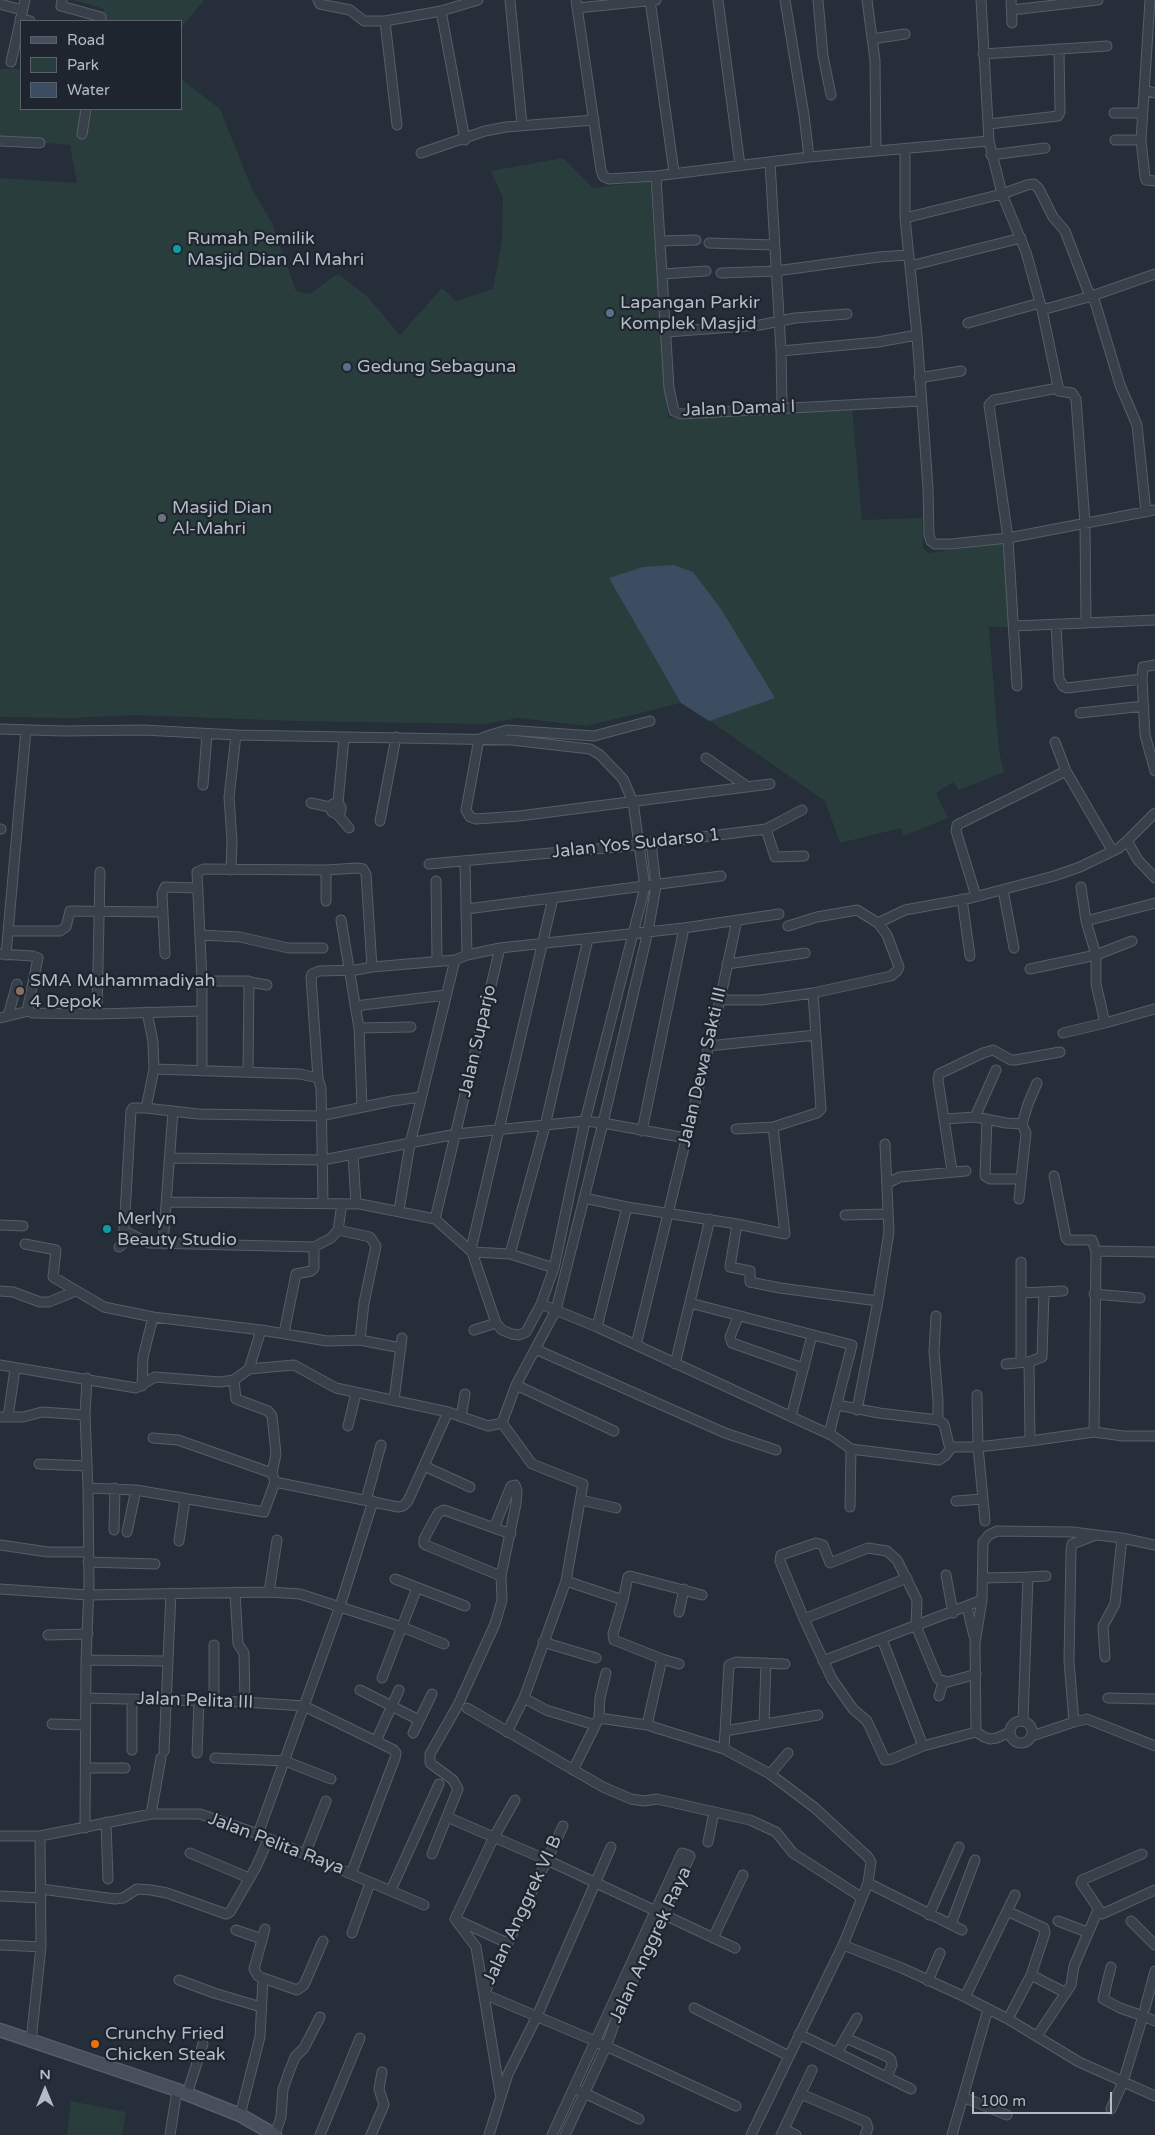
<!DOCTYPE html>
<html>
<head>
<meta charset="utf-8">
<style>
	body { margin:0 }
	#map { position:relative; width:1155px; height:2135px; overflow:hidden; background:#252e39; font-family:"Varela Round",sans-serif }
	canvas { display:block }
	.legend { position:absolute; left:20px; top:20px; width:162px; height:90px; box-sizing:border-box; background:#1e252f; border:1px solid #5a616b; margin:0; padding:6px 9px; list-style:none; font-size:15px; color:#b4bbc6 }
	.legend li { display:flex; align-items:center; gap:10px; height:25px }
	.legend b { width:25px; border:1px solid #5a616b }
	.north { position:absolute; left:20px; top:2065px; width:50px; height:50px; -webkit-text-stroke:4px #1e252f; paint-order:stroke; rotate:0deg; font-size:14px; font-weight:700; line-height:20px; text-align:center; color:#b4bbc6 }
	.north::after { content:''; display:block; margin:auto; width:18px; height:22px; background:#b4bbc6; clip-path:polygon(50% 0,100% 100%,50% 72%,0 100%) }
	.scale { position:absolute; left:972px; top:2092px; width:140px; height:22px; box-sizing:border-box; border:2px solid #b4bbc6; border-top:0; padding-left:6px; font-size:15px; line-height:18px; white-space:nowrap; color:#b4bbc6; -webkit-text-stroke:4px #1e252f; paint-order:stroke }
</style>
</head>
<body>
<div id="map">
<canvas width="1155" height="2135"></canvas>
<ul class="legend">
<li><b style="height:6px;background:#474f5d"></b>Road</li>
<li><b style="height:14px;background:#2a3d3d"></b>Park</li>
<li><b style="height:14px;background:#3c4c61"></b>Water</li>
</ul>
<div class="north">N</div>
<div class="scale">100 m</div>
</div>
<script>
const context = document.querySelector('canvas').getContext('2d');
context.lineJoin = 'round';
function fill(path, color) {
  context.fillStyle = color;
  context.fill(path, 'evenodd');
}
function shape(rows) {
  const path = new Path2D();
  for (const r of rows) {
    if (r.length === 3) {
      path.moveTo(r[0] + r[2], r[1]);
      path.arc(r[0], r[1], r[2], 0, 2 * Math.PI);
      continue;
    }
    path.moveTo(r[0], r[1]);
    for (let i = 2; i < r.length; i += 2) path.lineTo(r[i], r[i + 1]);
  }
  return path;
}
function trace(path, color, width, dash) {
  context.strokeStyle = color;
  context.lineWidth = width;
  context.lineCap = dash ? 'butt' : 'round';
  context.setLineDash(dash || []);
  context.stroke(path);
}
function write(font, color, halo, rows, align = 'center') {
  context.font = font + ' "Varela Round",sans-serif';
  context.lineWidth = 4.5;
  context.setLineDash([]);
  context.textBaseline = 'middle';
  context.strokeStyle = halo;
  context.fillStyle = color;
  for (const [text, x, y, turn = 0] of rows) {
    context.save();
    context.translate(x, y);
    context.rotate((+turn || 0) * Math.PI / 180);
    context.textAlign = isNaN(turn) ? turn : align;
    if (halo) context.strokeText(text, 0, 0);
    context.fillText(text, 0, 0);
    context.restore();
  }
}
fill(shape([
	[73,0,204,0,181,28,181,21,102,21,104,9],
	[0,69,21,69,21,109,181,109,181,79,220,109,252,189,272,223,296,291,310,294,334,276,339,275,366,295,400,335,442,288,456,301,493,289,502,240,503,198,491,171,563,158,593,188,650,181,668,418,852,408,862,520,922,518,923,548,928,553,1006,543,1009,627,989,627,999,751,1004,772,959,790,953,782,936,793,948,818,903,836,901,828,840,843,825,801,710,721,681,703,586,726,518,718,486,724,296,721,135,715,72,718,0,717,0,178,77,183,70,145,0,139],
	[71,2101,126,2112,122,2135,67,2135]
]), '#2a3d3d');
fill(shape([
	[674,565,693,572,721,609,775,698,709,721,681,703,609,578,643,567]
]), '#3c4c61');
const street = shape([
	[62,0,61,6,101,17,101,21],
	[318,0,320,4,350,10,364,21,385,21,441,11,478,0],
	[510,0,522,125],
	[576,0,601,170,603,176,609,179,656,176,809,157,989,141,981,0],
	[650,0,674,172],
	[718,0,740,165],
	[785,0,804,115,809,157],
	[818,0,823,56,831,95],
	[867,0,875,60,876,151],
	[1011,0,1012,23],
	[0,4,22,10],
	[577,8,656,0],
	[1012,10,1098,0],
	[441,11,465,140],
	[20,19,30,21],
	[385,21,397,125],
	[872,39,905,34],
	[983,54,1107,46],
	[11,62,25,0],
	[1144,90,1155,93],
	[1114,113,1142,113],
	[989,124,1058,116,1060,112,1059,49],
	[82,134,86,109],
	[1115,140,1141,140,1150,0],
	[1141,140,1145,177,1146,180,1155,181],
	[0,141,40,143],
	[989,141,1002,194,1027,185,1034,184,1039,189,1053,217,1065,231,1088,291,1095,302,1120,385,1137,425,1146,512],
	[905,149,905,218,917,335,928,488,929,535,931,541,935,544,951,544,1008,538,1155,510],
	[421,153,485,131,506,127,594,120],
	[991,155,1045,148],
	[770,162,781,351,782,408],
	[656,176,669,388,674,411,681,414,921,401],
	[905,218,1002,194,1026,252,1042,310,1059,391,1072,393,1076,399,1085,524,1086,622],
	[661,241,696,240],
	[709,243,774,245],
	[910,266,1021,238],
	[721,273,776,271,879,257,908,255],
	[663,274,706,271],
	[1042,310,1092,296,1155,274],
	[968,323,1040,303],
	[667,332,760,325,795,318,847,314],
	[781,351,878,342,917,335],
	[919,378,961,371],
	[1056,624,1059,679,1063,686,1067,688,1142,679],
	[1014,626,1155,620],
	[1155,665,1143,667,1142,679,1145,735,1155,771],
	[1017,686,1008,538,989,405,994,400,1058,388],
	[1080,713,1144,706],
	[0,729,63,731,143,730,236,735,511,740,590,749,600,755,623,779,633,802,645,887,585,1121,554,1268,541,1304,526,1332,519,1335,512,1334,502,1330,496,1323,472,1252,472,1245,553,898],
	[484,737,507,730,594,736,650,721],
	[479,739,466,810,470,817,476,819,519,816,770,784],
	[1055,742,1066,771,1112,850],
	[706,758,748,787],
	[203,785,207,734],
	[311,803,330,807],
	[338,803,344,738],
	[338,803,341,807,341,811,337,814,332,812,330,807,333,804,338,803],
	[337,814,349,828],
	[380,821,396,737],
	[0,829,1,829],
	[766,829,775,857,804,856],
	[1127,841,1155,813],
	[465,862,467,955],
	[429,864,639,845,766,829,802,810],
	[231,870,232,841,229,797,236,735],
	[326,870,326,901],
	[436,881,437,961],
	[1003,890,1014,948],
	[976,896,956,831,957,825,1066,771],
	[962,899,970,956],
	[467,909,721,876],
	[341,920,359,1028,362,1107],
	[1086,921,1155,903],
	[788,926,817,917,857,910,878,923],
	[9,931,60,931,66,927,70,911,162,912],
	[200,935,240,937,288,948,323,948],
	[0,954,33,956,38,958,28,1006,29,1011],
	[165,954,162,894,165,887,198,888],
	[6,955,26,730],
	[455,960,467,955,500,948,684,928,779,914],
	[727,964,805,953],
	[1030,969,1096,955,1132,941],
	[202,981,249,981,248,1072],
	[250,982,267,985],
	[720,1000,761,1000,813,993,891,976,897,971,899,967,887,935,878,923,905,910,971,898,1054,876,1080,867,1119,848,1127,841,1138,860,1155,878],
	[355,1006,446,995],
	[97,1014,100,872],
	[8,1016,17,984],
	[0,1018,29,1011,32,1013,97,1014,202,1011],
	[1105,1023,1154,1009],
	[359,1028,411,1027],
	[1063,1033,1105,1023,1096,984,1096,955,1086,921,1081,887],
	[708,1046,816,1035],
	[154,1069,300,1074,318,1078],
	[202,1071,202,981,197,872,204,869,326,870,357,868,363,869,366,874,372,967,455,960,410,1144,399,1210],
	[146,1108,198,1114,320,1116,392,1101,421,1097],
	[975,1117,1006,1123,1022,1124,1028,1104,1037,1083],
	[945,1119,975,1117,996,1070],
	[987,1119,985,1176,990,1179,1021,1179],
	[736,1129,773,1127],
	[642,1131,684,928],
	[353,1154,356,1204],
	[171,1158,323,1160,456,1134,585,1121,603,1123,686,1138],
	[952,1171,938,1080,939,1074,983,1053,993,1050,1011,1060,1015,1060,1060,1052],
	[1054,1176,1066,1238,1068,1240,1092,1240,1096,1251],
	[888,1183,900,1177,966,1171],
	[584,1198,627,1207,737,1224,785,1234,773,1127,817,1113,821,1109,813,993],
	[1019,1199,1026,1133,1022,1124],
	[167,1202,360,1204,435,1219,472,1252],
	[323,1203,321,1088,318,1078,311,977,312,974,319,971,356,970,372,967],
	[845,1215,887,1214],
	[435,1219,500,948],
	[737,1224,730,1267,750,1271,750,1282,780,1288,878,1301],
	[0,1225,23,1226],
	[338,1230,370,1237,376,1246,364,1303,360,1340],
	[124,1231,149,1243,314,1247,331,1238,338,1230,342,1204],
	[25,1244,56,1250,53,1277,104,1307,153,1317,261,1330,327,1341,360,1340,401,1348],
	[163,1244,173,1111],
	[119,1247,122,1245,124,1231,131,1111,133,1108,146,1108,154,1069,153,1042,147,1012],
	[472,1252,510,1254,554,1268],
	[510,1254,545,1126,588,939],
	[1021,1262,1021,1361],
	[0,1291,13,1292,40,1302,49,1302,71,1293,74,1290],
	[1022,1293,1063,1291],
	[1094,1294,1140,1298],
	[690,1303,852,1345,829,1434],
	[541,1304,597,1327,833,1436,851,1449,939,1460,945,1456,952,1447],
	[936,1316,934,1351,938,1401,938,1420],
	[738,1317,730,1337,732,1343,803,1368],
	[597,1327,627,1207],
	[474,1330,496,1323],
	[284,1333,296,1274,311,1271,314,1268,314,1247],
	[636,1345,720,1000,737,920],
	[535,1349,725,1433,776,1450],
	[675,1364,710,1219],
	[1006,1364,1027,1362],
	[0,1365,136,1388,155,1377,220,1382,234,1380,236,1399,268,1411,272,1416,276,1454,272,1473,275,1482,264,1512,136,1490,88,1488],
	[249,1369,261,1330],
	[234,1380,249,1369,294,1365,336,1388,448,1412,488,1426,502,1423,516,1385,556,1310,603,1123,648,931,656,886,651,842],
	[516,1385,614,1431],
	[142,1386,143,1357,153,1317],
	[394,1400,402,1338],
	[837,1405,879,1413,938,1420,944,1424,949,1445,952,1447,978,1447,1030,1441,1094,1432,1123,1436,1155,1436],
	[857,1410,878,1301,889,1232,885,1144],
	[0,1417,23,1417,42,1412,85,1415],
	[8,1417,15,1369],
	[461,1417,465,1394],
	[791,1417,812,1335],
	[502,1423,532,1464,583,1484,566,1581,524,1698,507,1732],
	[348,1426,356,1393],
	[1094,1432,1096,1251,1155,1252],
	[153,1438,178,1440,272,1473],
	[1030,1441,1029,1362,1042,1357,1044,1292],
	[39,1464,87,1466],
	[424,1466,470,1487],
	[275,1482,398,1507,403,1506,408,1501,448,1412],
	[983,1499,985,1521],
	[366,1500,381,1445],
	[581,1500,616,1508],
	[956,1501,983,1499,978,1447,977,1395],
	[850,1507,851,1449],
	[114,1530,115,1488],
	[127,1532,136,1490],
	[179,1541,185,1499],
	[0,1545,48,1552,88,1552],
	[88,1562,155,1564],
	[946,1575,953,1613],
	[501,1576,428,1546,424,1544,424,1539,438,1513,444,1510,511,1534],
	[1028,1577,1046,1576],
	[982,1578,1028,1577,1023,1721],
	[395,1579,465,1606],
	[566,1581,623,1600,628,1577,630,1576,702,1595],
	[0,1589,88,1595,269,1592,300,1594,402,1627,444,1644],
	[235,1592,238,1644,244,1653,245,1702],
	[269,1592,277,1540],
	[623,1600,613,1634,614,1640,662,1659,679,1664],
	[967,1607,974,1636],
	[679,1612,684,1589],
	[804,1619,907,1578],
	[48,1635,88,1634],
	[882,1639,923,1746],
	[543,1642,596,1658],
	[1105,1657,1103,1626,1115,1604,1122,1538],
	[86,1660,167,1661],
	[823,1661,982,1600],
	[976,1674,948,1682,938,1679,916,1626,917,1600,897,1560,887,1551,868,1548,830,1563,823,1545,816,1543,781,1555,780,1561,804,1619,832,1679,853,1709,867,1721,885,1760,892,1759,923,1746,976,1732],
	[382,1678,417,1588],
	[360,1690,419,1720],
	[939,1696,943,1682],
	[524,1698,546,1710,595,1725],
	[1108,1698,1155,1699],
	[132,1699,132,1750],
	[214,1701,214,1645],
	[467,1708,603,1787,631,1799,644,1801,657,1799,750,1820,776,1832,793,1853,861,1897],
	[599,1718,600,1698,606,1673],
	[1021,1732,11],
	[1074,1722,1069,1661,1071,1550,1072,1544,1096,1535],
	[52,1724,85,1725],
	[764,1724,766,1663],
	[647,1725,662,1659],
	[725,1731,818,1715],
	[1010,1732,997,1738,990,1739,984,1737,976,1732,975,1643,982,1600,983,1542,989,1535,997,1531,1072,1532,1122,1538,1155,1545],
	[413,1733,432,1694],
	[1032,1736,1074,1722,1087,1719,1155,1746],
	[376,1741,399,1690],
	[724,1749,729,1665,736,1662,785,1664],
	[164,1751,171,1593],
	[197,1753,199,1701],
	[215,1758,285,1761,331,1779],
	[87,1768,125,1768],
	[573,1770,599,1718,647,1725,724,1749,770,1774,815,1808,868,1857,871,1862,868,1883,843,1945,751,2135],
	[770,1774,788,1753],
	[151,1814,161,1758],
	[447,1817,547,1860,735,1948],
	[106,1822,108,1879],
	[563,1826,484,1994,595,2041,736,2106],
	[85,1828,86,1660,89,1585,88,1488,85,1415,87,1378],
	[258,1834,340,1606,373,1501],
	[0,1836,40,1836,151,1814,200,1814,258,1834,351,1874,395,1758,396,1753,394,1750,304,1706,245,1702,86,1698],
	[708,1842,714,1812],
	[190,1853,249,1878],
	[305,1854,326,1801],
	[432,1854,458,1789,453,1780,430,1763,430,1754,458,1705,495,1624,502,1600,501,1576,516,1504,517,1490,515,1485,511,1486,494,1528],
	[1142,1854,1082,1880,1081,1883,1102,1914,1155,1890],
	[351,1874,424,1905],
	[868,1883,962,1930],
	[41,1889,115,1899,123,1898,137,1889,151,1890,167,1893,226,1914,230,1912,237,1900,256,1867,268,1840],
	[391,1890,439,1784],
	[0,1896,41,1898],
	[1007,1911,1044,1928,1045,1933,1031,1975,1066,1993],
	[929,1915,959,1847],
	[455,1919,476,1947,500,2093],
	[455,1919,494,1837,515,1800],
	[457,1920,507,1943],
	[1058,1921,1087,1932],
	[1131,1921,1155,1945],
	[951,1924,975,1860],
	[236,1930,262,1939],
	[352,1933,370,1883],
	[713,1938,743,1875],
	[2,1945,41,1947],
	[843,1945,902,1968,965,1997,1008,2019,1079,2062,1155,2096],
	[263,1978,258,1976,254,1969,265,1929],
	[179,1980,214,1993,261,2007],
	[928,1981,940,1953],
	[965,1997,1015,1895],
	[694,2008,789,2056],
	[1145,2008,1155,1971],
	[988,2009,963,2097,1007,2115],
	[1143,2016,1155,2021],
	[1008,2019,1031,1975],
	[799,2034,911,2089],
	[1037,2036,1071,1985,1074,1966,1098,1910],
	[846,2038,888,2057,891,2060,892,2065,887,2077],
	[31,2041,41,1947,40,1836],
	[837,2053,857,2018],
	[578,2090,639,2119],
	[187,2094,203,2044],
	[801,2094,866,2122,868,2128,865,2135],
	[1111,2109,1123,2082,1143,2016,1120,2008,1103,1999,1111,1967],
	[240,2115,260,2037,263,1978,297,1990,304,1985,323,1941],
	[784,2129,796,2135],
	[275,2134,281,2117,283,2089,289,2072,295,2057,304,2048,320,2017],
	[170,2135,177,2090],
	[320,2135,360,2038],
	[371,2135,384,2105,379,2089,382,2072],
	[489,2135,508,2074,537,2016,611,1847],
	[552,2135,682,1853,690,1856,620,2008,606,2047,565,2135],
	[781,2135,812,2070],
	[952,2135,963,2097]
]);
const secondary = shape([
	[0,2030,177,2090,240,2115,275,2135]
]);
trace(street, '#565e68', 11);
trace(secondary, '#565e68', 15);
trace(street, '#38404a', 9);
trace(secondary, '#474f5d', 12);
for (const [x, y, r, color] of [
	[177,249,5,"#0f9aa8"],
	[610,313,5,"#5c6f8a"],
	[347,367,5,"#5c6f8a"],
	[162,518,5,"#6b7280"],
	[20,991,5,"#8d6e63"],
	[107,1229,5,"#0f9aa8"],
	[95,2044,5,"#e8710a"]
]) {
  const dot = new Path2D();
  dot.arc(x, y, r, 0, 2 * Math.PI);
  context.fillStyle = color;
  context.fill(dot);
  trace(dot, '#1e252f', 2);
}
write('18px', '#b4bbc6', '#1e252f', [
	["Rumah Pemilik",187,239],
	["Masjid Dian Al Mahri",187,260],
	["Lapangan Parkir",620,303],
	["Komplek Masjid",620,324],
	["Gedung Sebaguna",357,367],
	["Masjid Dian",172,508],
	["Al-Mahri",172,529],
	["SMA Muhammadiyah",30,981],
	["4 Depok",30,1002],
	["Merlyn",117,1219],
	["Beauty Studio",117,1240],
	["Crunchy Fried",105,2034],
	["Chicken Steak",105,2055]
], 'left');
write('18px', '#b4bbc6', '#1e252f', [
	["Jalan Damai I",739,409,-2],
	["Jalan Yos Sudarso 1",636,844,-6],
	["Jalan Suparjo",478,1041,-77],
	["Jalan Dewa Sakti III",703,1067,-77],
	["Jalan Pelita III",195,1701,2],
	["Jalan Pelita Raya",276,1844,21],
	["Jalan Anggrek VI B",523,1910,-65],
	["Jalan Anggrek Raya",651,1945,-65]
]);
</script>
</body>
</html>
